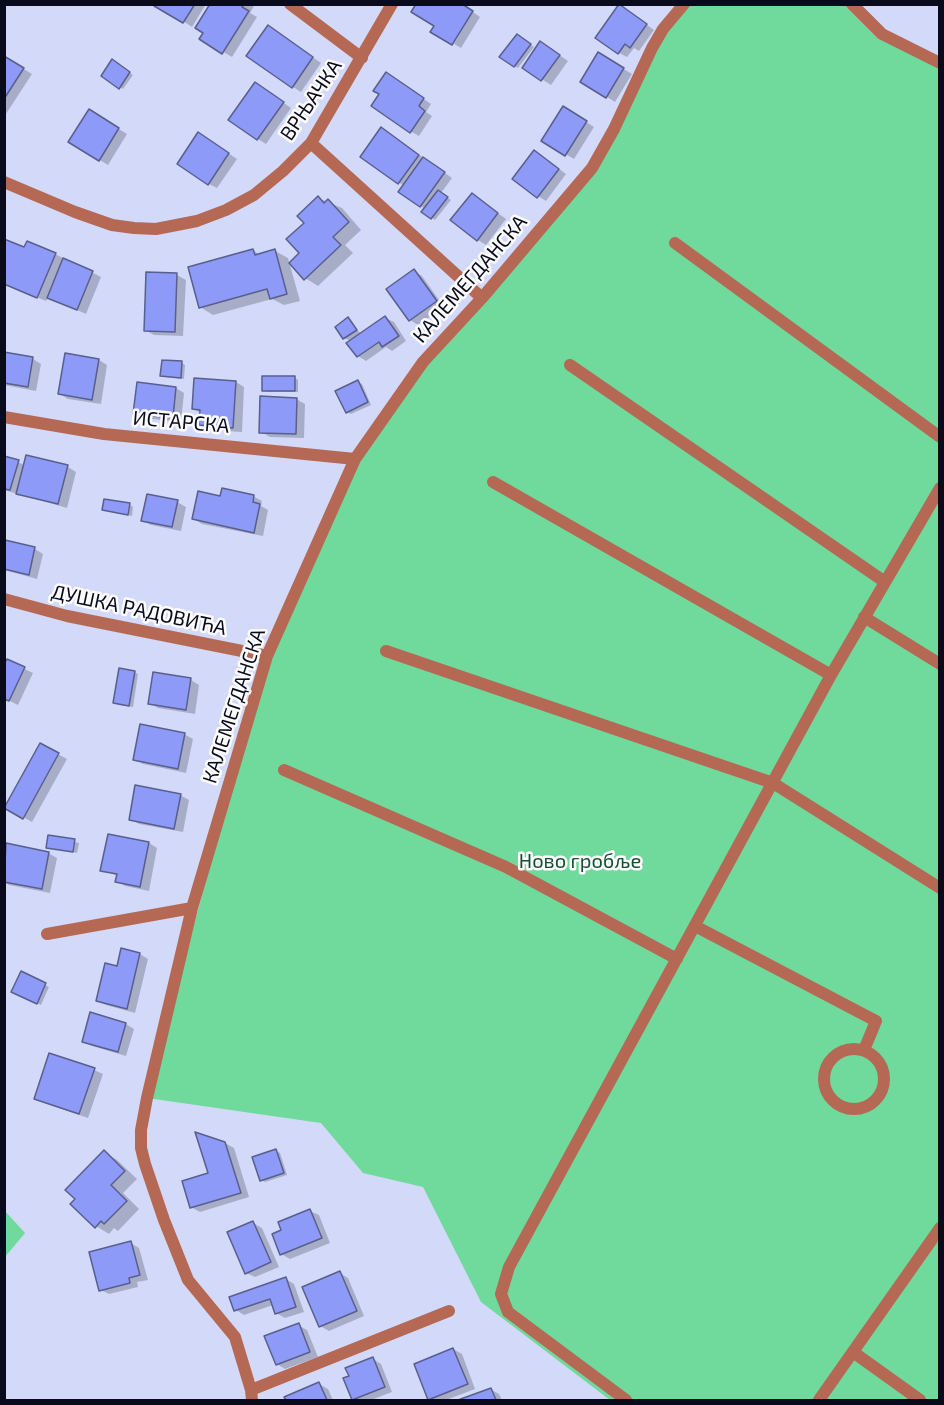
<!DOCTYPE html>
<html>
<head>
<meta charset="utf-8">
<style>
	body { margin:0 }
	#map { position:relative; width:944px; height:1405px; overflow:hidden; background:#d3d9f9; font-family:"Exo 2",sans-serif }
	canvas { display:block }
	.frame { position:absolute; inset:0; border:6px solid #090b1c; pointer-events:none }
</style>
</head>
<body>
<div id="map">
<canvas width="944" height="1405"></canvas>
<div class="frame"></div>
</div>
<script>
const context = document.querySelector('canvas').getContext('2d');
context.lineJoin = 'round';
function fill(path, color) {
  context.fillStyle = color;
  context.fill(path, 'evenodd');
}
function shape(rows) {
  const path = new Path2D();
  for (const r of rows) {
    if (r.length === 3) {
      path.moveTo(r[0] + r[2], r[1]);
      path.arc(r[0], r[1], r[2], 0, 2 * Math.PI);
      continue;
    }
    path.moveTo(r[0], r[1]);
    for (let i = 2; i < r.length; i += 2) path.lineTo(r[i], r[i + 1]);
  }
  return path;
}
function trace(path, color, width, dash) {
  context.strokeStyle = color;
  context.lineWidth = width;
  context.lineCap = dash ? 'butt' : 'round';
  context.setLineDash(dash || []);
  context.stroke(path);
}
function write(font, color, halo, rows, align = 'center') {
  context.font = font + ' "Exo 2",sans-serif';
  context.lineWidth = 5;
  context.setLineDash([]);
  context.textBaseline = 'middle';
  context.strokeStyle = halo;
  context.fillStyle = color;
  for (const [text, x, y, turn = 0] of rows) {
    context.save();
    context.translate(x, y);
    context.rotate((+turn || 0) * Math.PI / 180);
    context.textAlign = isNaN(turn) ? turn : align;
    if (halo) context.strokeText(text, 0, 0);
    context.fillText(text, 0, 0);
    context.restore();
  }
}
fill(shape([
	[684,5,852,5,882,34,939,63,939,1400,610,1400,481,1302,423,1187,363,1173,321,1123,147,1098,267,656,355,459,423,362,592,168,652,48],
	[5,1211,25,1233,5,1257]
]), '#6fda9c');
fill(shape([
	[157,4,206,4,192,27],
	[211,4,251,4,254,6,250,13,257,17,232,57,201,39,205,33],
	[628,11,654,30,639,51,634,48,627,57,619,53],
	[473,12,480,17,461,48,454,44],
	[277,32,321,63,301,92,293,87],
	[521,38,534,47,518,68,514,66],
	[549,48,568,61,551,85,524,68],
	[4,57,32,74,4,117],
	[607,59,632,74,615,102,582,81],
	[112,61,133,75,123,89,103,76],
	[395,79,431,104,426,112,432,116,419,136,410,131],
	[263,88,291,108,266,144,258,139],
	[564,108,594,127,574,159,543,141],
	[89,111,127,134,108,165,70,142],
	[390,134,452,178,441,193,451,200,435,220,423,212,426,209,420,206,404,186,362,156],
	[207,139,237,159,217,188,209,184],
	[543,157,566,174,546,201,538,196],
	[473,195,506,219,486,245,478,240],
	[318,198,342,208,361,230,345,245,353,253,318,286,305,278,301,253,306,223],
	[25,249,55,254,101,277,86,314,48,297,46,301,4,284],
	[253,250,260,255,275,251,288,258,300,301,284,305,272,299,213,315,200,307],
	[414,271,422,276,444,307,418,325,410,320],
	[147,273,177,275,186,280,183,336,154,335,145,330],
	[385,318,394,322,406,341,392,351,386,347,366,361,358,356,351,341,344,338,348,319,361,334],
	[4,354,33,359,41,364,36,391,4,385],
	[99,360,107,365,101,404,68,399,60,394],
	[182,363,185,365,184,379,166,377,162,375],
	[294,377,298,380,298,392,267,392,263,390],
	[236,382,244,387,242,432,209,430,200,425,201,413,193,409],
	[358,382,362,384,371,405,351,414,347,412],
	[176,388,184,393,181,422,143,418,135,413],
	[296,399,305,404,304,438,270,437,261,432],
	[27,456,68,467,76,472,67,508,4,490,4,457,25,465],
	[253,496,262,501,261,506,268,510,263,536,202,524,194,519,221,498],
	[177,502,186,507,181,531,151,525,143,521],
	[130,505,133,507,132,516,103,510],
	[6,542,35,549,43,554,37,579,4,570],
	[8,661,33,673,18,705,4,698],
	[134,672,138,674,133,707,119,705,115,702],
	[191,680,199,685,195,714,158,708,150,703],
	[184,734,193,739,186,773,143,764,134,760],
	[41,745,67,759,32,822,6,808],
	[180,795,189,800,183,832,139,824,130,819],
	[49,836,79,843,77,853,48,847],
	[149,843,157,848,149,891,125,886,117,881,118,876,102,870],
	[8,845,48,853,57,858,50,893,9,885,4,882,4,861],
	[122,950,140,954,148,959,135,1013,106,1005,97,1001,118,967],
	[22,973,49,987,41,1005,17,994],
	[91,1014,126,1024,134,1029,126,1056,92,1046,84,1041],
	[94,1070,103,1074,88,1118,44,1103,36,1098],
	[225,1143,234,1148,249,1197,200,1212,191,1207],
	[276,1151,280,1153,287,1175,265,1182,261,1180],
	[104,1152,117,1160,137,1179,123,1193,139,1209,118,1231,114,1228,109,1234,96,1226],
	[310,1211,319,1215,330,1243,290,1259,281,1254],
	[253,1223,262,1228,279,1267,255,1277,246,1273],
	[131,1243,139,1248,148,1280,137,1282,138,1287,109,1294,101,1290],
	[340,1273,348,1278,364,1316,329,1331,320,1326],
	[286,1279,294,1284,304,1312,285,1318,276,1313,273,1305,244,1315,236,1310],
	[298,1325,307,1330,318,1357,285,1369,277,1364],
	[453,1349,462,1354,475,1389,446,1400,432,1400,429,1399],
	[373,1359,381,1364,392,1392,371,1400,356,1400,353,1399],
	[319,1384,328,1389,333,1400,287,1400,286,1398],
	[490,1389,499,1394,502,1400,462,1400]
]), '#0003');
const building = shape([
	[155,4,195,4,183,23,154,6,155,4],
	[210,4,244,4,242,7,249,11,222,54,199,39,203,33,195,28,210,4],
	[416,4,462,4,473,11,452,45,430,32,434,26,411,12,416,4],
	[619,4,647,24,630,48,625,44,618,54,595,38,619,4],
	[268,25,313,57,292,88,246,56,268,25],
	[517,34,531,44,514,67,499,57,517,34],
	[540,41,560,55,541,81,522,68,540,41],
	[598,52,624,68,606,98,580,82,598,52],
	[4,56,24,68,4,99,4,56],
	[112,59,130,72,119,89,101,76,112,59],
	[386,72,424,98,419,106,425,111,410,133,371,106,379,94,373,91,386,72],
	[255,82,284,102,257,140,228,120,255,82],
	[563,106,587,121,565,156,541,141,563,106],
	[89,109,119,128,99,161,68,142,89,109],
	[381,127,419,155,398,184,360,157,381,127],
	[198,132,229,153,208,185,177,164,198,132],
	[534,150,559,169,537,198,512,179,534,150],
	[423,157,445,172,420,207,398,192,423,157],
	[438,190,448,197,431,219,421,212,438,190],
	[472,193,498,213,477,241,450,220,472,193],
	[318,196,324,203,328,199,349,222,333,237,341,245,304,280,289,263,299,253,286,239,304,223,297,216,318,196],
	[4,239,24,247,27,241,56,253,37,298,4,284,4,239],
	[253,249,255,255,275,249,287,294,270,299,267,289,199,308,188,267,253,249],
	[63,258,93,271,77,310,47,298,63,258],
	[414,269,437,301,409,321,386,289,414,269],
	[146,272,177,273,175,332,144,331,146,272],
	[385,316,399,336,382,347,379,342,357,357,346,343,385,316],
	[348,317,357,330,343,339,335,327,348,317],
	[4,352,33,357,28,387,4,383,4,352],
	[65,353,99,359,92,400,58,394,65,353],
	[162,360,182,361,181,378,160,376,162,360],
	[262,376,295,376,295,391,262,391,262,376],
	[194,378,236,381,233,428,199,425,200,410,192,409,194,378],
	[358,380,368,402,346,413,335,391,358,380],
	[137,382,176,387,173,418,133,414,137,382],
	[260,396,297,398,296,434,259,433,260,396],
	[26,455,68,465,58,504,16,494,26,455],
	[4,456,19,460,10,490,4,489,4,456],
	[222,488,254,495,253,502,260,504,254,533,192,519,198,491,220,496,222,488],
	[147,494,178,500,172,527,141,521,147,494],
	[104,499,130,503,128,515,102,510,104,499],
	[5,540,35,547,29,575,4,569,5,540],
	[7,659,25,667,9,701,4,699,4,664,7,659],
	[119,668,135,671,129,706,113,703,119,668],
	[153,672,191,678,186,710,148,704,153,672],
	[140,724,185,733,178,769,133,760,140,724],
	[40,743,59,753,23,819,4,808,40,743],
	[135,785,181,794,174,829,129,820,135,785],
	[108,834,149,842,140,887,115,882,117,874,100,871,108,834],
	[48,835,75,839,73,852,46,848,48,835],
	[6,843,49,852,42,889,4,882,6,843],
	[121,948,140,953,127,1009,96,1001,105,963,117,966,121,948],
	[21,971,46,983,37,1004,11,992,21,971],
	[90,1012,126,1023,118,1052,82,1042,90,1012],
	[49,1053,95,1068,79,1114,34,1099,49,1053],
	[195,1132,225,1142,241,1193,190,1208,182,1181,208,1173,195,1132],
	[276,1149,284,1173,260,1181,252,1157,276,1149],
	[104,1150,125,1171,111,1185,127,1201,104,1224,101,1221,95,1228,70,1204,75,1199,65,1190,104,1150],
	[310,1209,322,1238,280,1255,272,1234,281,1230,278,1222,310,1209],
	[253,1221,271,1262,245,1274,227,1232,253,1221],
	[131,1241,140,1275,129,1278,130,1283,99,1291,89,1252,131,1241],
	[340,1271,357,1311,319,1327,302,1287,340,1271],
	[286,1277,296,1307,275,1314,270,1299,234,1311,229,1297,286,1277],
	[299,1323,310,1352,276,1365,264,1336,299,1323],
	[453,1348,468,1384,428,1400,414,1364,453,1348],
	[373,1357,385,1387,352,1400,343,1378,349,1376,345,1368,373,1357],
	[319,1382,327,1400,286,1400,284,1397,319,1382],
	[491,1388,496,1400,458,1400,491,1388]
]);
fill(building, '#8d9af7');
trace(building, '#585f8d', 1.5);
trace(shape([
	[675,243,940,437],
	[570,365,885,582],
	[493,482,831,675],
	[864,617,940,664],
	[386,651,773,783,940,888],
	[284,770,506,867,677,959],
	[695,926,876,1021,864,1050],
	[854,1079,30],
	[853,1352,920,1400],
	[626,1400,508,1312,501,1294,509,1267,831,675,940,488],
	[819,1400,940,1228]
]), '#b56954', 12);
trace(shape([
	[290,4,362,58],
	[852,4,882,34,940,63],
	[311,143,482,298],
	[4,182,75,212,112,225,134,228,156,229,197,221,226,210,254,195,283,171,311,143,392,4],
	[4,417,104,434,355,459],
	[4,599,67,616,267,656],
	[47,934,192,908],
	[251,1390,449,1311],
	[252,1400,251,1390,235,1337,188,1280,164,1220,145,1164,141,1148,141,1130,147,1098,192,908,267,656,355,459,423,362,482,298,592,168,614,129,652,48,663,29,684,4]
]), '#b56954', 12);
write('20px', '#090b1c', '#fcfcfc', [
	["ВРЊАЧКА",311,100,-56],
	["КАЛЕМЕГДАНСКА",470,279,-49],
	["ИСТАРСКА",181,422,5],
	["ДУШКА РАДОВИЋА",139,610,12],
	["КАЛЕМЕГДАНСКА",234,706,-72]
]);
write('20px', '#154f31', '#fcfcfc', [
	["Ново гробље",580,861]
]);
</script>
</body>
</html>
